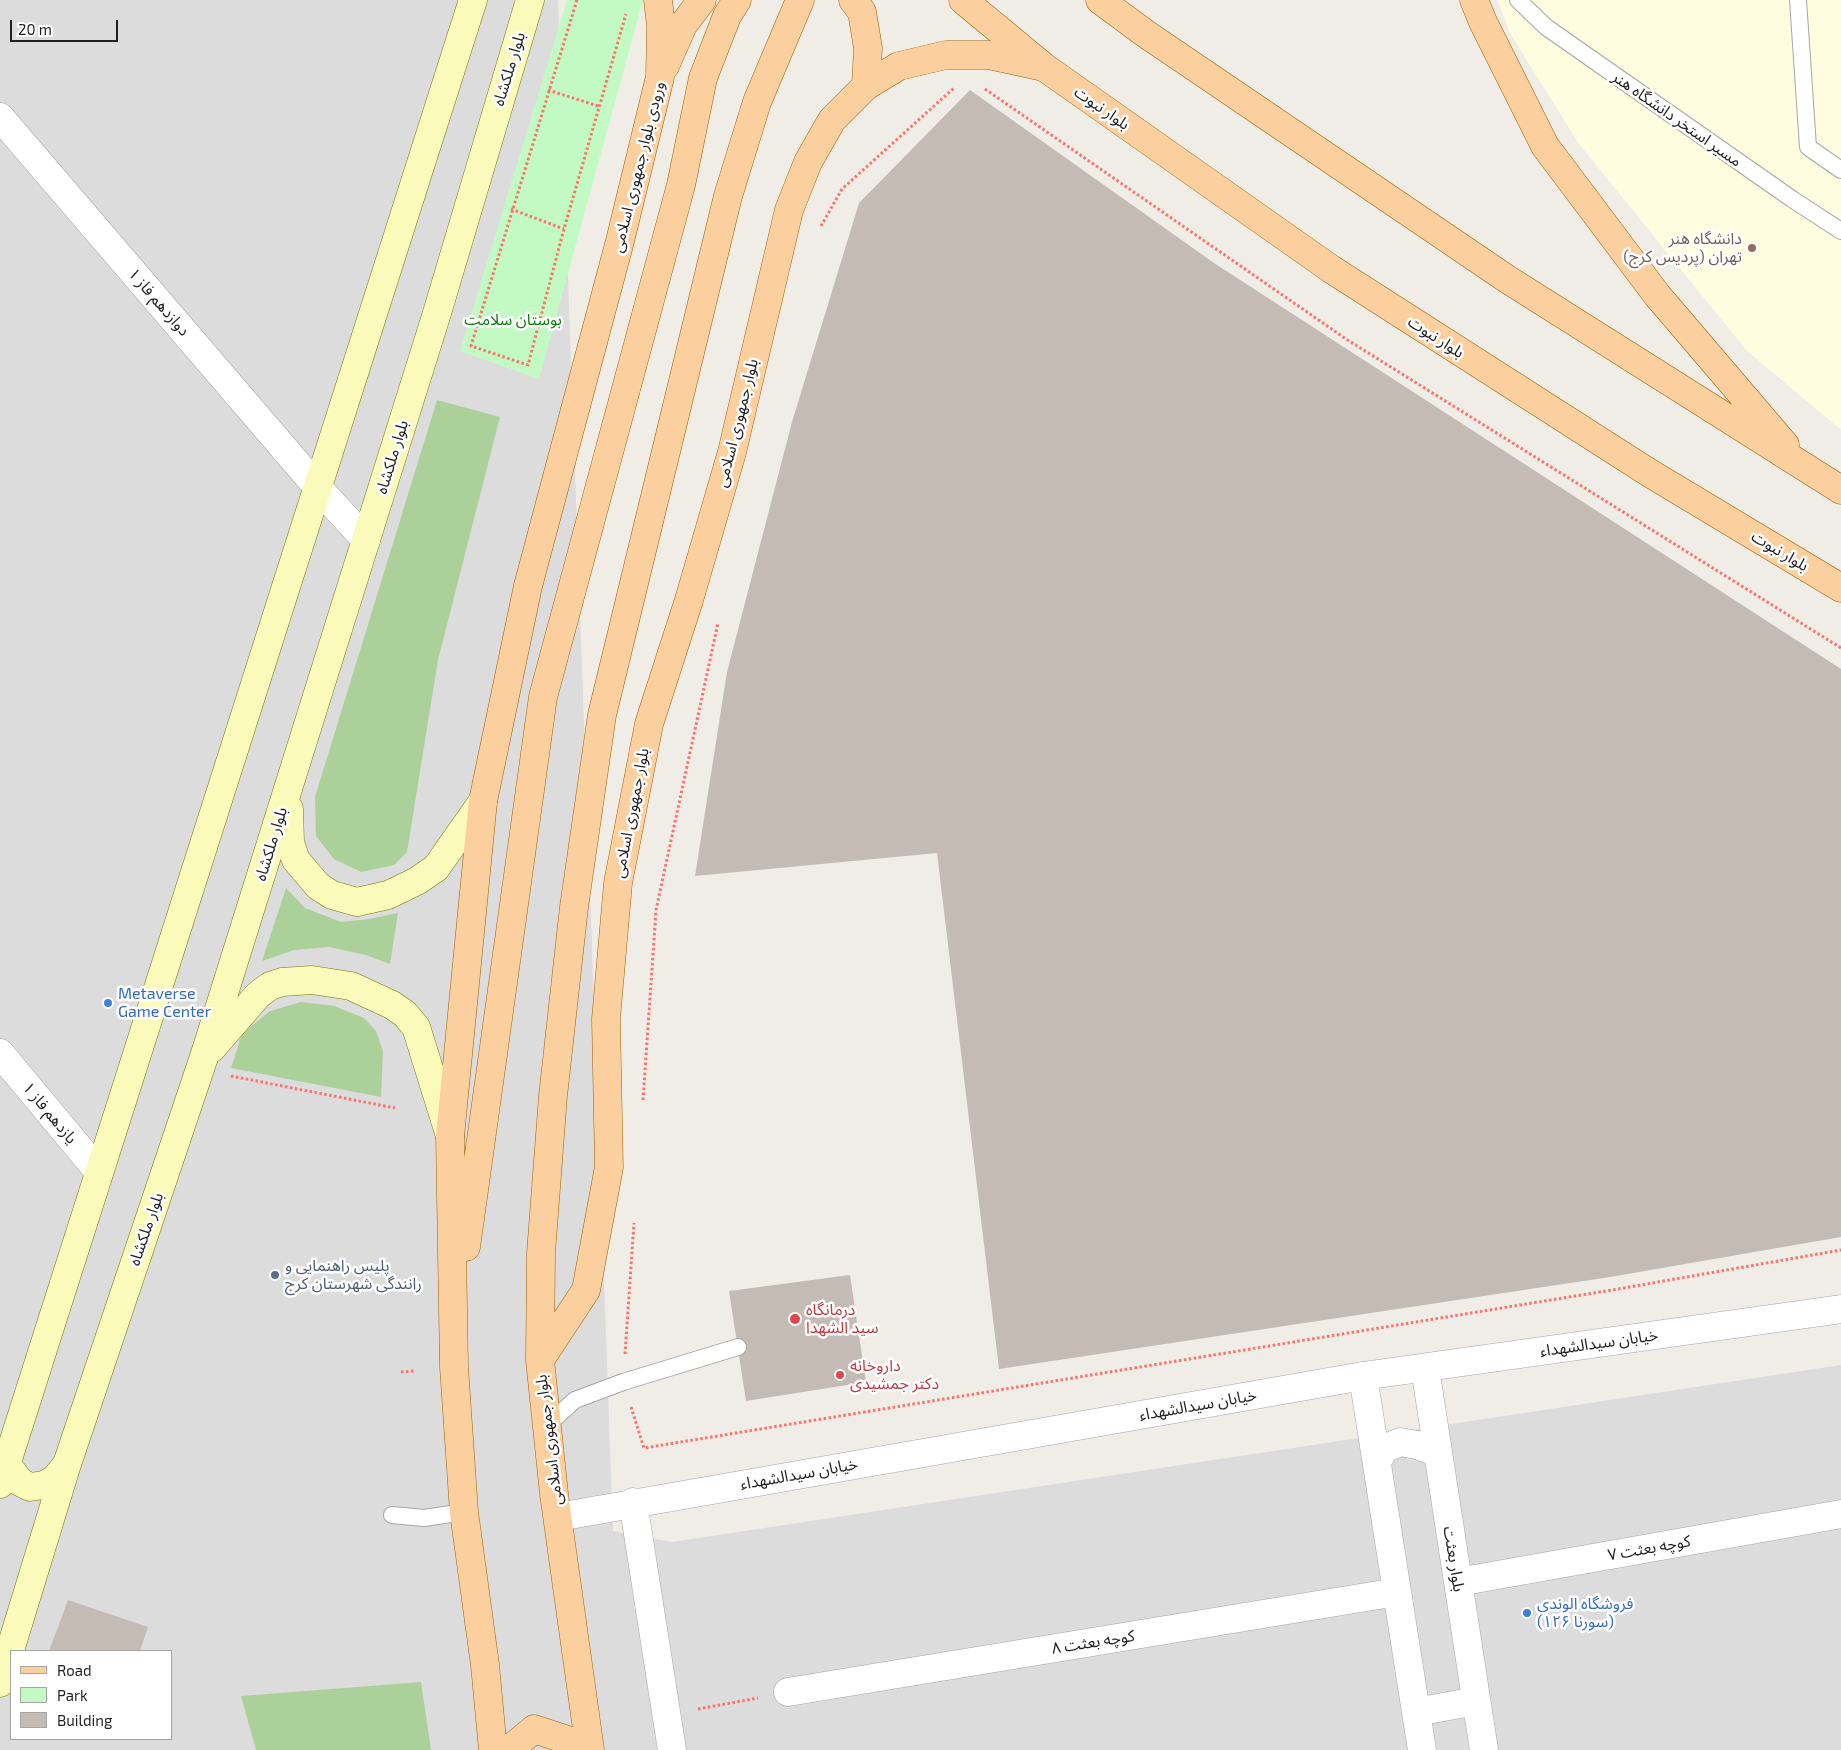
<!DOCTYPE html>
<html>
<head>
<meta charset="utf-8">
<style>
	body { margin:0 }
	#map { position:relative; width:1841px; height:1750px; overflow:hidden; background:#f0ece6; font-family:"Exo 2",sans-serif }
	canvas { display:block }
	.legend { position:absolute; left:10px; top:1650px; width:162px; height:90px; box-sizing:border-box; background:#fff; border:1px solid #a5a5a5; margin:0; padding:6px 9px; list-style:none; font-size:15px; color:#1f1f1f }
	.legend li { display:flex; align-items:center; gap:10px; height:25px }
	.legend b { width:25px; border:1px solid #a5a5a5 }
	.scale { position:absolute; left:10px; top:20px; width:108px; height:22px; box-sizing:border-box; border:2px solid #1f1f1f; border-top:0; padding-left:6px; font-size:15px; line-height:18px; white-space:nowrap; color:#1f1f1f; -webkit-text-stroke:4px #fff; paint-order:stroke }
</style>
</head>
<body>
<div id="map">
<canvas width="1841" height="1750"></canvas>
<ul class="legend">
<li><b style="height:6px;background:#fccf9e"></b>Road</li>
<li><b style="height:14px;background:#c3fac4"></b>Park</li>
<li><b style="height:14px;background:#c5bbb5"></b>Building</li>
</ul>
<div class="scale">20 m</div>
</div>
<script>
const context = document.querySelector('canvas').getContext('2d');
context.lineJoin = 'round';
function fill(path, color) {
  context.fillStyle = color;
  context.fill(path, 'evenodd');
}
function shape(rows) {
  const path = new Path2D();
  for (const r of rows) {
    path.moveTo(r[0], r[1]);
    for (let i = 2; i < r.length; i += 2) path.lineTo(r[i], r[i + 1]);
  }
  return path;
}
function trace(path, color, width, dash) {
  context.strokeStyle = color;
  context.lineWidth = width;
  context.lineCap = dash ? 'butt' : 'round';
  context.setLineDash(dash || []);
  context.stroke(path);
}
function write(font, color, halo, rows, align = 'center') {
  context.font = font + ' "Exo 2","Noto Sans Arabic",sans-serif';
  context.lineWidth = 5;
  context.setLineDash([]);
  context.textBaseline = 'middle';
  context.strokeStyle = halo;
  context.fillStyle = color;
  for (const [text, x, y, turn = 0] of rows) {
    context.save();
    context.translate(x, y);
    context.rotate((+turn || 0) * Math.PI / 180);
    context.textAlign = isNaN(turn) ? turn : align;
    if (halo) context.strokeText(text, 0, 0);
    context.fillText(text, 0, 0);
    context.restore();
  }
}
fill(shape([
	[0,0,558,0,613,1531,672,1542,1841,1365,1841,1750,0,1750],
	[11,1651,171,1651,171,1739,11,1739]
]), '#dddcdc');
fill(shape([
	[1497,0,1841,0,1841,430,1747,351,1579,144,1511,35]
]), '#fffde0');
fill(shape([
	[437,400,500,417,438,660,407,852,394,865,361,872,334,859,316,836,315,797],
	[286,888,305,908,341,922,369,919,398,913,390,964,366,955,329,947,294,950,262,961],
	[301,1002,334,1006,364,1018,376,1031,383,1051,381,1097,231,1068,242,1034,270,1011],
	[421,1682,431,1750,256,1750,241,1696]
]), '#acd09a');
fill(shape([
	[567,0,643,0,539,379,460,351]
]), '#c3fac4');
fill(shape([
	[970,90,1214,263,1841,669,1841,1237,1610,1277,999,1369,937,853,695,876,727,672,792,422,859,203],
	[850,1275,866,1382,746,1401,729,1291],
	[68,1600,148,1627,140,1651,49,1651]
]), '#c5bbb5');
const service = shape([
	[1518,0,1546,27,1792,199,1841,231],
	[1798,0,1808,147,1841,170],
	[547,1425,575,1400,623,1382,738,1347],
	[392,1515,424,1518,464,1512]
]);
const minor = shape([
	[0,117,318,488,366,540],
	[0,1053,99,1172],
	[1425,1368,1484,1750],
	[1363,1376,1422,1750],
	[1377,1462,1384,1449,1400,1442,1417,1445,1438,1453],
	[633,1502,672,1750],
	[1458,1582,1841,1514],
	[788,1692,1397,1592],
	[1416,1712,1476,1701]
]);
const tertiary = shape([
	[558,1517,1363,1376,1841,1309]
]);
const secondary = shape([
	[289,809,290,843,296,860,318,886,332,895,357,902,388,895,417,881,436,868,483,801],
	[212,1048,258,995,270,986,282,982,312,980,351,986,392,1005,405,1014,416,1027,450,1136],
	[6,1463,20,1482,30,1487,44,1485,55,1479,67,1464],
	[0,1484,473,0],
	[0,1683,67,1464,204,1057,437,313,530,0]
]);
const primary = shape([
	[853,0,862,12,868,48,866,86],
	[963,0,1044,67,1331,269,1648,472,1841,588],
	[1100,0,1146,34,1507,279,1841,490],
	[1474,0,1483,22,1545,146,1657,295,1785,445],
	[665,66,683,25,702,0],
	[466,1247,543,697,681,185,703,78,727,16,737,0],
	[540,1360,586,1290,609,1167,606,1019,618,883,649,724,689,600,732,452,789,210,808,162,832,120,866,86,899,66,946,55,989,55,1044,67],
	[493,1750,485,1665,464,1512,454,1367,450,1136,483,801,528,586,620,241,660,77,661,26,658,0],
	[509,1750,534,1729,589,1747],
	[590,1750,554,1494,540,1360,541,1253,553,1096,574,907,602,715,728,196,757,102,800,0]
]);
trace(service, '#a6a6a6', 18);
trace(minor, '#a6a6a6', 29);
trace(tertiary, '#a6a6a6', 29);
trace(secondary, '#727904', 29);
trace(primary, '#9b6000', 29);
trace(shape([
	[577,0,471,346,528,365,564,229,626,14],
	[985,89,1346,339,1841,648],
	[548,90,598,106],
	[511,209,564,229],
	[821,226,842,189,954,88],
	[231,1076,395,1108],
	[643,1100,656,910,718,623],
	[625,1354,634,1223],
	[401,1372,415,1371],
	[631,1407,644,1448,1618,1289,1841,1250],
	[698,1709,758,1698]
]), '#fb736c', 3, [2.5, 2.5]);
trace(service, '#fff', 16);
trace(minor, '#fff', 28);
trace(tertiary, '#fff', 28);
trace(secondary, '#fafaba', 28);
trace(primary, '#fccf9e', 28);
for (const [x, y, r, color] of [
	[1752,248,5,"#8d6e63"],
	[108,1003,5,"#3f7fe0"],
	[275,1275,5,"#5c6f8a"],
	[795,1319,6,"#e0444e"],
	[840,1375,5,"#e0444e"],
	[1527,1613,5,"#3f7fe0"]
]) {
  const dot = new Path2D();
  dot.arc(x, y, r, 0, 2 * Math.PI);
  context.fillStyle = color;
  context.fill(dot);
  trace(dot, '#fff', 2);
}
write('16px', '#1f1f1f', '#fff', [
	["بلوار ملکشاه",509,69,-73],
	["بلوار نبوت",1102,108,35],
	["مسیر استخر دانشگاه هنر",1677,119,35],
	["ورودی بلوار جمهوری اسلامی",638,167,-76],
	["دوازدهم فاز ۱",159,302,49],
	["بلوار نبوت",1436,337,33],
	["بلوار جمهوری اسلامی",737,423,-76],
	["بلوار ملکشاه",392,457,-73],
	["بلوار نبوت",1780,551,31],
	["بلوار جمهوری اسلامی",631,813,-79],
	["بلوار ملکشاه",271,844,-73],
	["یازدهم فاز ۱",50,1113,50],
	["بلوار ملکشاه",146,1229,-71],
	["خیابان سیدالشهداء",1599,1343,-8],
	["خیابان سیدالشهداء",1198,1405,-10],
	["بلوار جمهوری اسلامی",549,1440,-97],
	["خیابان سیدالشهداء",799,1474,-10],
	["کوچه بعثت ۷",1649,1548,-10],
	["بلوار بعثت",1454,1559,81],
	["کوچه بعثت ۸",1093,1642,-9]
]);
write('16px', '#785e54', '#fff', [
	["دانشگاه هنر",1742,239],
	["تهران (پردیس کرج)",1742,257]
], 'right');
write('16px', '#0b800f', '#fff', [
	["بوستان سلامت",513,320]
]);
write('16px', '#366cbe', '#fff', [
	["Metaverse",118,994],
	["Game Center",118,1012],
	["فروشگاه الوندی",1537,1604],
	["(سورنا ۱۲۶)",1537,1622]
], 'left');
write('16px', '#4e5e75', '#fff', [
	["پلیس راهنمایی و",285,1266],
	["رانندگی شهرستان کرج",285,1284]
], 'left');
write('16px', '#be3a42', '#fff', [
	["درمانگاه",806,1310],
	["سید الشهدا",806,1328],
	["داروخانه",850,1366],
	["دکتر جمشیدی",850,1384]
], 'left');
</script>
</body>
</html>
